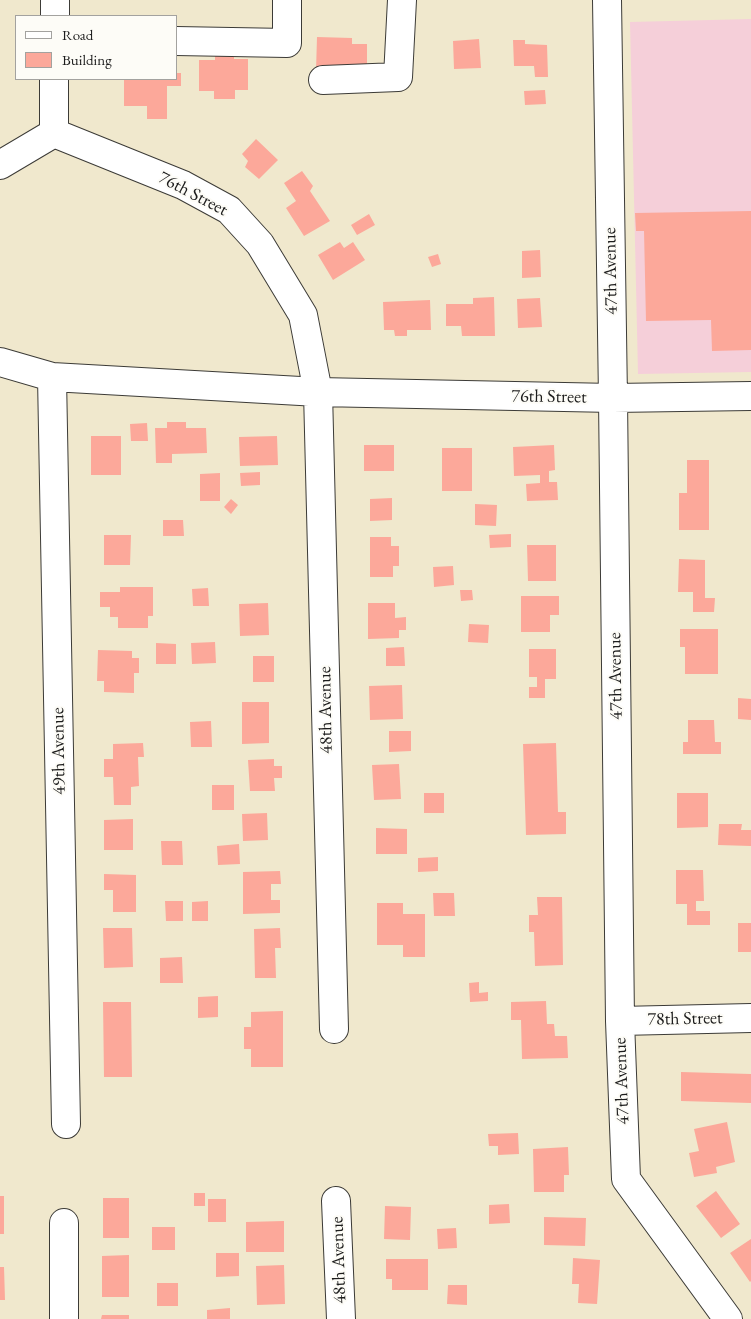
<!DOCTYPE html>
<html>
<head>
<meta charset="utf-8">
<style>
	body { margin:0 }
	#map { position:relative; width:751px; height:1319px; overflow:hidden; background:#f0e8cd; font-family:"EB Garamond",serif }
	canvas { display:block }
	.legend { position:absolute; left:15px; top:15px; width:162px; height:65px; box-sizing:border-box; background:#fdfcf7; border:1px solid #a3a29f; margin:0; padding:6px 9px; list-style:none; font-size:15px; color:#1c1c1c }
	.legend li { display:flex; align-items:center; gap:10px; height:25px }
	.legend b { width:25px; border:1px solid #a3a29f }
</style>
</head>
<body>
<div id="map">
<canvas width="751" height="1319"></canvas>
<ul class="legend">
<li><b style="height:6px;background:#fff"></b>Road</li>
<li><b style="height:14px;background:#fca89a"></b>Building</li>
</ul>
</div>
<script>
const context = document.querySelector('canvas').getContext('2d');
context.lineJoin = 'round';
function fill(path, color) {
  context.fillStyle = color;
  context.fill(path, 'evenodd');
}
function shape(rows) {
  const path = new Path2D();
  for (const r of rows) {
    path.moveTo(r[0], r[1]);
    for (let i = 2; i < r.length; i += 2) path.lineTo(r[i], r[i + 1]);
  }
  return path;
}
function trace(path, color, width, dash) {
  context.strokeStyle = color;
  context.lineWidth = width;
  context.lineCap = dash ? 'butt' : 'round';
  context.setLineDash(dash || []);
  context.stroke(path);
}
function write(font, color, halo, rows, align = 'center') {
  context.font = font + ' "EB Garamond",serif';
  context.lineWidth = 4;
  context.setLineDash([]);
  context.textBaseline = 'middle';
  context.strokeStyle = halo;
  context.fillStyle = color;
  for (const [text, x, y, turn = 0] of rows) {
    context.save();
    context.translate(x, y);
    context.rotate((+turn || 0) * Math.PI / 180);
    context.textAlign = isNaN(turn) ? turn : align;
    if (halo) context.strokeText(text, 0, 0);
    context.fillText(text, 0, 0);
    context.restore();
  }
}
fill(shape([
	[751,19,751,372,638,374,630,22]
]), '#f5cfd9');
fill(shape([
	[317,37,352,38,352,44,367,44,367,72,316,71],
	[479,39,481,68,454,69,453,41],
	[513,40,525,40,525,44,547,45,548,77,535,77,534,66,514,66],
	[215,54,234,54,234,59,248,59,248,90,235,90,235,99,214,99,214,91,199,91,199,60,215,60],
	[176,73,181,73,181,86,167,86,167,119,147,119,147,106,124,106,124,79,176,79],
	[545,90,546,104,525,105,524,91],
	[256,139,278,160,259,179,245,167,248,161,242,154],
	[302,171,313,186,310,191,330,221,304,236,286,208,296,201,284,183],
	[751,211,751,350,712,351,711,320,646,321,644,231,636,231,635,213],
	[369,214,375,225,357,235,351,225],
	[340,242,344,248,353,242,365,260,333,280,318,255],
	[540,250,541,277,522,278,522,251],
	[438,254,441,264,432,267,428,257],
	[494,297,495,336,462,336,461,326,446,326,446,304,473,304,473,298],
	[540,298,542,327,518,328,517,299],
	[430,300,431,330,407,330,407,336,395,336,394,330,384,330,383,302],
	[167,422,186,422,186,428,206,428,207,453,172,454,172,463,156,463,155,428,167,428],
	[147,423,148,441,131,441,130,424],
	[91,436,121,436,121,475,91,475],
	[277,436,278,465,240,466,239,437],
	[364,445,394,445,394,471,364,471],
	[554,445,555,470,549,471,549,482,557,482,558,500,527,501,526,484,540,483,540,475,514,476,513,447],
	[442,448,472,448,472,491,442,491],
	[687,460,709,460,709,530,679,530,679,493,687,493],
	[260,472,260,485,241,486,240,473],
	[220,473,220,501,200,501,200,474],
	[392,498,392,520,370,521,370,499],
	[231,499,238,505,231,514,224,507],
	[475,504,497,505,496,526,475,525],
	[163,520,183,520,184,536,163,536],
	[511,534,511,547,490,548,489,535],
	[104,535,131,535,130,565,104,565],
	[370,537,391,537,391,546,399,546,399,566,393,566,393,577,370,577],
	[527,545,556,545,556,581,528,581],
	[679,559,705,560,705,598,715,598,714,612,693,612,693,592,678,592],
	[453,566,454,585,434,587,433,567],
	[120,587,153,587,153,616,148,616,148,628,118,628,118,617,110,617,110,607,100,607,100,592,120,592],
	[208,588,209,606,193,606,192,589],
	[460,590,472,590,473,600,461,601],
	[521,596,559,596,559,615,550,615,550,632,521,632],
	[268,603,269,635,240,636,239,604],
	[368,603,395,603,395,618,406,617,406,630,399,630,399,638,368,639],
	[469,624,489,625,488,643,468,642],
	[680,629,718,629,718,674,685,674,685,647,680,647],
	[215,642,216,663,192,664,191,643],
	[156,643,176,644,176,664,156,664],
	[404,647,405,666,386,666,386,648],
	[529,649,556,649,556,679,545,679,545,698,529,698,529,687,537,687,537,677,529,677],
	[98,650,132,651,132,658,139,658,139,673,134,673,134,693,104,692,104,681,97,681],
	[253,656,274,656,274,682,253,682],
	[402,685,403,719,370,720,369,686],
	[738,698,751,699,751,720,738,719],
	[242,702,269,702,269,743,242,744],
	[688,720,714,720,715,742,721,742,721,754,683,754,683,742,688,742],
	[211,721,212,747,191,747,190,722],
	[389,731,411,731,411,751,389,752],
	[143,743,144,757,138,757,139,786,131,787,131,805,114,805,113,777,104,777,104,759,113,759,113,744],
	[556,743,558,812,566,812,566,834,526,835,523,744],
	[274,759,274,766,282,766,282,778,274,778,275,791,250,791,248,760],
	[399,764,401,799,374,800,372,765],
	[212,785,234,785,234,810,212,810],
	[424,793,444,793,444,813,424,813],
	[677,793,708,793,708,827,677,828],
	[267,813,268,840,243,841,242,814],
	[133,819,133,850,104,850,104,820],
	[719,824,742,824,741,830,751,830,751,846,718,845],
	[376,828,407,829,407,854,376,854],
	[161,841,182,841,183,865,162,865],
	[239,844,240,864,218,865,217,846],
	[438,857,438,871,418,872,418,858],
	[676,870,703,870,704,901,696,901,696,911,710,911,710,925,687,925,687,904,676,904],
	[280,871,281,884,271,884,271,900,280,900,280,913,243,914,243,872],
	[104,874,136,875,136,912,113,912,113,890,104,890],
	[433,893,454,893,455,916,434,916],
	[537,897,562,897,563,965,535,966,534,932,529,932,529,915,538,915],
	[165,901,183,901,183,921,166,921],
	[208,901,208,921,192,921,192,902],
	[377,903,403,903,403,914,425,914,425,957,403,957,403,945,377,945],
	[738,923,751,923,751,952,738,952],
	[103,928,132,928,133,967,104,968],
	[280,928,281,948,275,948,276,978,255,978,254,929],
	[182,957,183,983,160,983,160,958],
	[479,982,479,993,488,992,488,1001,470,1002,469,983],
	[218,996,218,1017,198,1018,198,997],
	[546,1001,547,1024,554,1024,555,1036,567,1036,568,1058,522,1059,521,1020,511,1020,511,1002],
	[103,1002,131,1002,132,1077,104,1077],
	[283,1011,283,1067,251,1067,251,1049,244,1049,244,1027,251,1027,251,1012],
	[681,1072,751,1074,751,1103,681,1101],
	[727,1122,735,1162,716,1167,717,1173,694,1177,689,1153,699,1151,694,1129],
	[518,1133,519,1154,498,1155,498,1146,489,1146,488,1134],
	[568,1147,569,1175,564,1175,564,1192,534,1192,533,1149],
	[716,1191,740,1224,721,1238,696,1206],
	[194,1193,205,1193,205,1206,194,1206],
	[0,1196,4,1196,4,1234,0,1234],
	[103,1198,129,1198,129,1238,103,1238],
	[208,1199,226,1199,226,1222,208,1222],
	[509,1204,510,1223,489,1224,489,1205],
	[385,1206,411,1207,410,1240,384,1239],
	[544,1217,586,1218,585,1246,544,1245],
	[284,1221,284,1252,246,1252,246,1222],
	[152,1227,175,1227,175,1250,152,1250],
	[456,1228,457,1248,438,1249,437,1229],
	[751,1239,751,1281,750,1282,730,1253],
	[216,1253,239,1253,239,1276,216,1277],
	[129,1255,129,1297,102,1297,102,1256],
	[573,1258,600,1260,597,1304,578,1303,579,1284,572,1284],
	[386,1259,428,1259,428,1290,392,1290,392,1279,386,1279],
	[284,1265,285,1304,257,1305,256,1266],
	[0,1267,4,1267,5,1300,0,1300],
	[157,1283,178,1283,178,1306,157,1306],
	[448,1285,467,1285,467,1305,447,1304],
	[230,1308,230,1319,207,1319,207,1310],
	[102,1315,129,1315,129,1319,101,1319]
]), '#fca89a');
const minor = shape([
	[607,0,613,398,620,1021,626,1179,728,1319],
	[55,16,55,0],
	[176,41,287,43,287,0],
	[323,80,398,77,402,0],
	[54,133,54,79],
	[0,165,54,133,183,185,229,210,260,244,303,315,318,392,334,1029],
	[0,362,52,377,318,392,613,398,751,396],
	[52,377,66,1124],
	[620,1021,751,1018],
	[336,1201,341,1319],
	[64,1319,64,1223]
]);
trace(minor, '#3c3b37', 30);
trace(minor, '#fff', 28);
write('18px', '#1c1c1c', '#fdfcf7', [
	["76th Street",193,194,28],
	["47th Avenue",611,271,-91],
	["76th Street",549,397,1],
	["47th Avenue",616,676,-91],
	["48th Avenue",326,710,-91],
	["49th Avenue",59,751,-91],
	["78th Street",685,1019,-1],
	["47th Avenue",622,1081,-92],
	["48th Avenue",339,1260,-92]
]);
</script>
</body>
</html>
